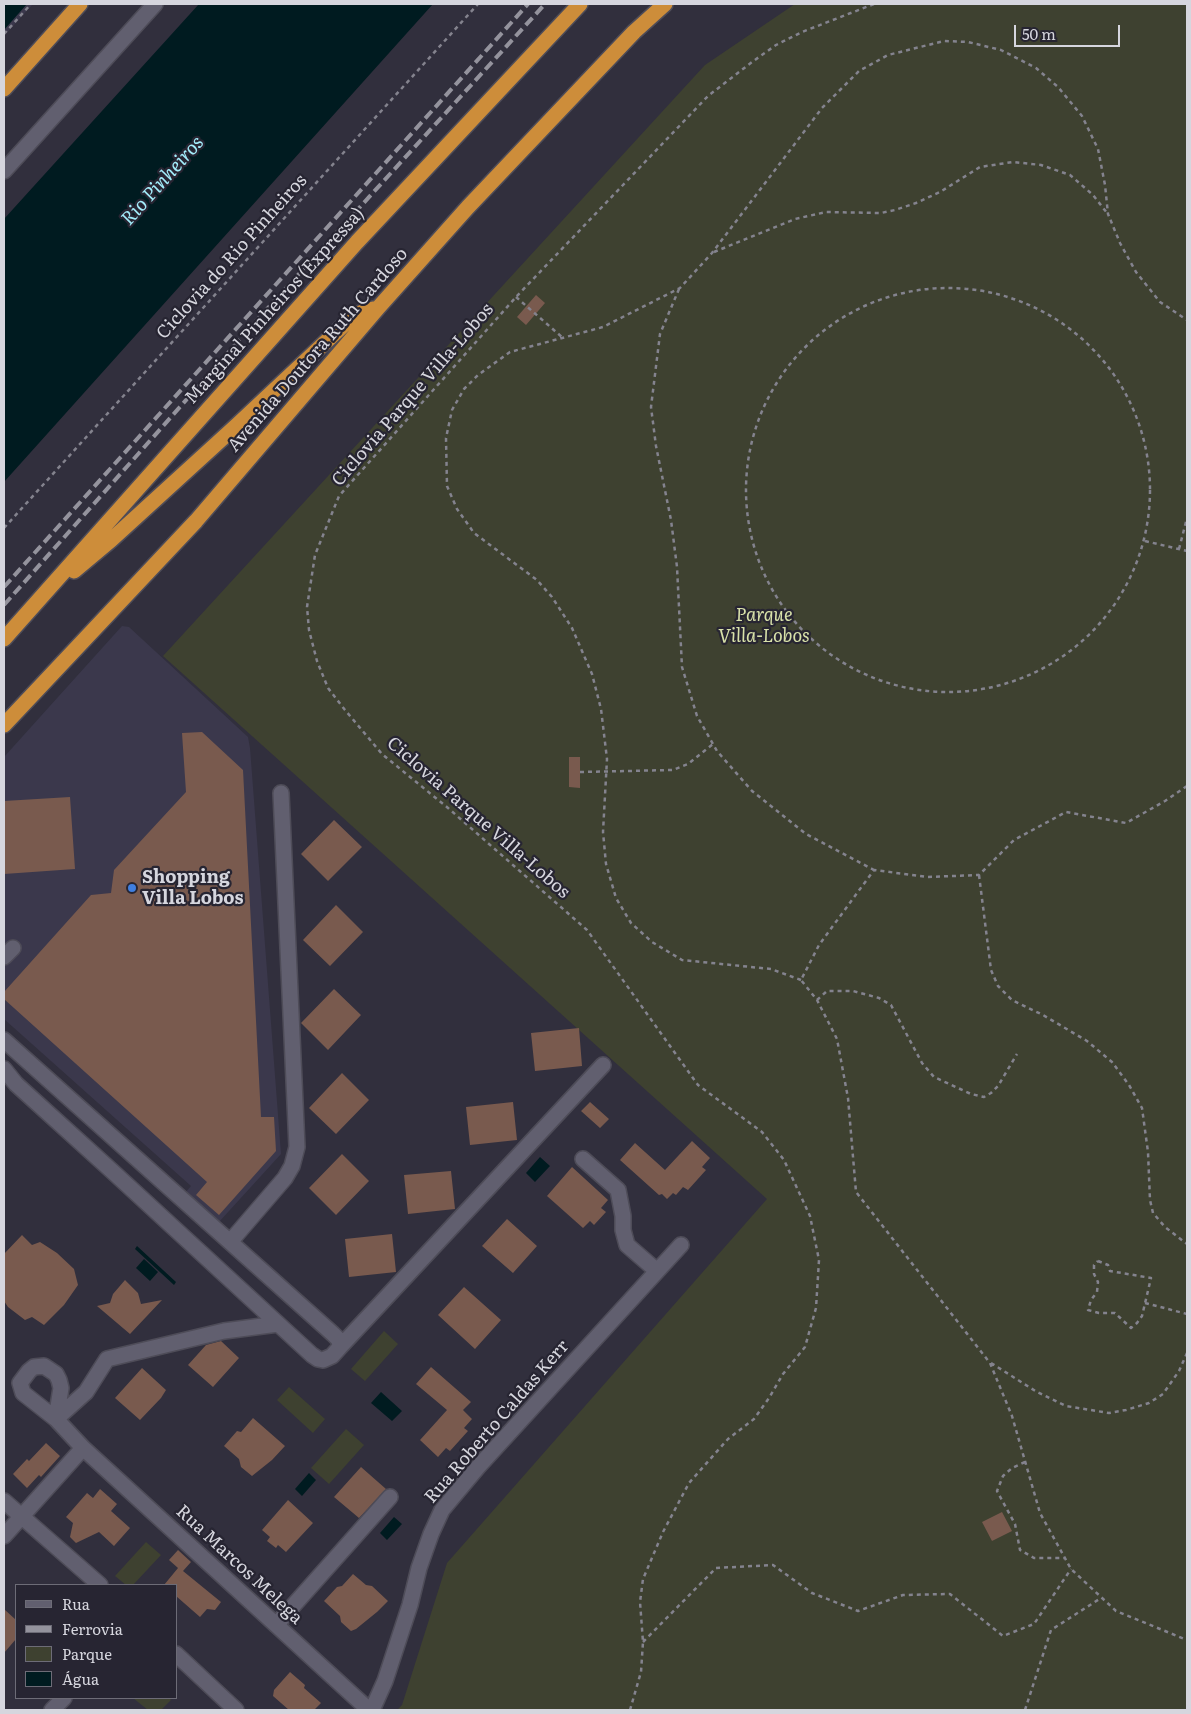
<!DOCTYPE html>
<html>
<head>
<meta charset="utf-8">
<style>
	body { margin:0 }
	#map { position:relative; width:1191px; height:1714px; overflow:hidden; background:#312f3d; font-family:Literata,serif }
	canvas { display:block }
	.frame { position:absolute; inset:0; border:5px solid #d6d6de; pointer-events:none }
	.legend { position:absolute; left:15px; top:1584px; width:162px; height:115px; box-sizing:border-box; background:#272532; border:1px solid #6d6c77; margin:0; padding:6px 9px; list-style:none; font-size:15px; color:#d6d6de }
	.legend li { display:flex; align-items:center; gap:10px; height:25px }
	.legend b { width:25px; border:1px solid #6d6c77 }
	.scale { position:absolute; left:1014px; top:25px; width:106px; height:22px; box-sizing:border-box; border:2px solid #d6d6de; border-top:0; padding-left:6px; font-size:15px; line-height:18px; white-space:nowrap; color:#d6d6de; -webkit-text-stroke:4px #272532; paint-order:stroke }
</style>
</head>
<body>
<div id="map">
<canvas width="1191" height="1714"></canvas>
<div class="frame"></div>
<ul class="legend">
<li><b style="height:6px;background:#615f6f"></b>Rua</li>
<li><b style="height:6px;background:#94939d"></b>Ferrovia</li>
<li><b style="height:14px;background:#3e4130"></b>Parque</li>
<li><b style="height:14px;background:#001b20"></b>Água</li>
</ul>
<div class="scale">50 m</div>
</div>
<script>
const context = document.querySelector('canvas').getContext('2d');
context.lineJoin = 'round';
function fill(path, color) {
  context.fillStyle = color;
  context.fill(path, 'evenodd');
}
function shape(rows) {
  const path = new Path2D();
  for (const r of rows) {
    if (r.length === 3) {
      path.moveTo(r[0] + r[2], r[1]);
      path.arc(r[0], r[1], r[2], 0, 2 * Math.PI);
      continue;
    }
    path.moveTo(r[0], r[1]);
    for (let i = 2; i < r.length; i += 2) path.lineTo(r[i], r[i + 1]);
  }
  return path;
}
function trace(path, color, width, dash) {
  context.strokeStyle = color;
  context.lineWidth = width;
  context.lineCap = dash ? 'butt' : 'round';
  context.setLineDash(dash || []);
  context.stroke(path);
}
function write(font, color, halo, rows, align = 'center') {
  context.font = font + ' Literata,serif';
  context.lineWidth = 4.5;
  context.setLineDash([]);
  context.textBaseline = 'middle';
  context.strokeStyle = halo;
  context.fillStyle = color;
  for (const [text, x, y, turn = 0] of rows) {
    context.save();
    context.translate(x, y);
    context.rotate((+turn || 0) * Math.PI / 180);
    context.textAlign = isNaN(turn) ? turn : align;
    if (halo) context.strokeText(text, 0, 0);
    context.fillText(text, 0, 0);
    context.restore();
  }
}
fill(shape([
	[4,4,33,4,4,36],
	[122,626,129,627,248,737,250,748,281,1154,219,1222,185,1193,191,1186,4,1019,4,757]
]), '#3b384c');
fill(shape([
	[795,4,1187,4,1187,1710,397,1710,402,1705,447,1563,767,1199,163,656,705,65],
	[384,1331,398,1344,365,1381,351,1369],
	[289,1387,325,1419,313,1433,277,1400],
	[346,1429,364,1445,329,1484,311,1468],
	[146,1542,161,1555,133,1585,126,1585,115,1576],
	[133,1698,169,1698,171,1700,161,1710,148,1710]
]), '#3e4130');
fill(shape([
	[4,4,27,4,4,30],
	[199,4,433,4,4,482,4,219],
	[540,1157,550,1166,535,1182,526,1173],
	[137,1246,176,1282,174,1285,135,1249],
	[144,1259,158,1272,150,1281,136,1268],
	[381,1392,402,1411,392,1421,371,1403],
	[309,1473,316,1480,302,1496,295,1489],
	[394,1517,402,1524,387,1540,380,1533]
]), '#001b20');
fill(shape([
	[536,295,545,303,526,325,517,317],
	[202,732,243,770,261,1117,274,1117,276,1151,219,1215,196,1195,207,1182,4,999,4,992,91,895,111,893,114,870,186,792,182,733],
	[569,757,580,757,580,788,569,787],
	[70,797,75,869,4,874,4,801],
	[334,820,362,847,328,881,301,854],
	[336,905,363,932,330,966,303,940],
	[334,989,361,1015,328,1050,301,1023],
	[579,1028,582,1066,535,1071,531,1033],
	[342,1073,369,1100,336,1134,309,1108],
	[513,1102,517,1140,470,1145,466,1107],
	[590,1102,609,1119,600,1128,581,1111],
	[692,1141,710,1158,702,1167,706,1170,688,1190,683,1187,676,1195,673,1193,667,1199,662,1194,659,1195,620,1160,635,1143,665,1170],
	[342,1154,369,1181,336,1215,309,1188],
	[572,1167,608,1200,601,1208,606,1212,594,1225,590,1221,583,1228,547,1196],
	[451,1171,455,1209,408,1214,404,1175],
	[507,1219,537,1246,513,1273,482,1246],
	[392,1234,396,1272,349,1277,345,1239],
	[22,1235,32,1245,40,1242,57,1253,74,1269,78,1285,64,1305,44,1325,32,1317,25,1320,8,1307,4,1301,4,1254],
	[125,1280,138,1293,141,1304,162,1300,130,1334,97,1306,110,1303,113,1294],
	[464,1287,501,1320,475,1349,438,1315],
	[221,1341,239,1358,213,1387,188,1365,206,1345],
	[431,1367,471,1402,463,1410,472,1419,464,1428,468,1431,450,1451,446,1448,438,1457,420,1440,447,1410,416,1384],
	[142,1368,166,1390,161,1398,140,1420,115,1398],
	[253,1418,285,1446,272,1460,252,1476,241,1467,239,1459,224,1446,237,1431,241,1432],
	[46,1443,60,1456,41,1477,39,1475,27,1488,13,1474,27,1459,29,1461],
	[361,1467,386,1489,359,1518,334,1497],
	[100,1489,117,1504,111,1511,130,1528,114,1546,99,1532,76,1543,70,1537,73,1523,66,1517,87,1493,93,1498],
	[288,1500,313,1523,286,1552,278,1545,276,1548,267,1541,270,1537,262,1530],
	[1002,1512,1012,1531,992,1541,982,1522],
	[178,1550,191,1562,183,1571,221,1602,215,1610,207,1609,200,1617,176,1596,176,1585,164,1585,178,1568,169,1560],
	[353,1574,366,1585,372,1586,388,1601,377,1612,356,1629,351,1631,341,1622,340,1616,324,1601,337,1587,342,1586],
	[4,1609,16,1620,16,1639,4,1653],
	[290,1672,305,1685,304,1688,321,1703,314,1710,289,1710,273,1696,274,1690]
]), '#795a4e');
const minor = shape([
	[4,171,155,4],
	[4,957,13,948],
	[4,1040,333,1334,339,1340,340,1347,332,1356,323,1360,318,1359,312,1355,112,1171,16,1084,4,1069],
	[583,1159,618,1190,623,1216,623,1230,627,1245,657,1271],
	[230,1242,285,1178,292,1166,297,1147,281,793],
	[340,1347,603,1065],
	[56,1419,61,1388,59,1380,56,1374,44,1366,34,1367,29,1371,20,1383,23,1393,56,1419,83,1448,369,1710],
	[56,1419,86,1392,107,1359,224,1331,278,1324],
	[4,1501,100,1585],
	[4,1536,83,1448],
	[276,1625,390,1497],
	[176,1654,236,1710],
	[52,1710,64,1698],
	[372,1710,385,1681,410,1605,419,1568,431,1534,442,1510,478,1467,681,1245]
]);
const highway = shape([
	[4,89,80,4],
	[74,571,111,540,236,426,347,322,364,311,378,308],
	[4,639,357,242,580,4],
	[4,725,196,521,378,308,468,207,634,32,665,4]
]);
trace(minor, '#4e4c58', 18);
trace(highway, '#4e4c58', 18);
trace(shape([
	[4,34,31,4],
	[714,252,795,219,826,212,881,213,895,210,916,203,940,192,980,167,1013,162,1041,165,1070,175,1093,195,1107,213],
	[948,490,202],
	[679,289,660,334,651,407,656,446,671,520,677,567,682,667,697,716,717,751,752,791,806,834,874,870],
	[516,297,563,338],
	[4,528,478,4],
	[1145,541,1187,551],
	[1179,549,1187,518],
	[580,772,673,770,688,764,713,744],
	[1187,786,1165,801,1126,823,1066,812,1014,840,979,875,928,877,874,870,819,945,801,980,817,1000,837,1039,848,1098,856,1192,990,1363,1012,1416,1040,1513,1071,1569,1116,1611,1187,1640],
	[979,875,991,970,998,986,1012,1000,1043,1015,1087,1041,1112,1062,1129,1085,1142,1108,1148,1152,1150,1200,1153,1213,1165,1227,1187,1244],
	[801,980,771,969,682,960,652,942,631,923,616,898,606,864,603,832,607,759,601,709,592,674,572,628,552,597,537,580,474,533,457,509,447,486,446,438,452,410,464,389,478,375,510,352,603,327,680,288,712,253,822,108,859,71,888,55,944,41,968,42,1001,50,1036,68,1058,87,1082,116,1098,149,1105,185,1108,214,1120,243,1136,272,1160,302,1187,320],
	[817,1000,827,991,853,991,879,998,891,1005,922,1063,934,1077,971,1094,984,1097,991,1093,998,1086,1017,1054],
	[1098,1261,1108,1265,1110,1271,1151,1278,1142,1316,1137,1323,1131,1328,1115,1313,1099,1313,1088,1310,1091,1300,1097,1292,1098,1282,1094,1274,1094,1265,1098,1261],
	[1145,1303,1187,1314],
	[991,1363,1037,1392,1066,1406,1109,1413,1126,1410,1149,1403,1163,1394,1179,1371,1187,1353],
	[1025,1462,1012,1468,1003,1476,997,1491,1015,1524,1020,1550,1034,1558,1065,1558],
	[643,1642,716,1568,773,1565,812,1593,858,1611,903,1595,950,1594,1003,1636,1034,1624,1071,1569],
	[630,1710,641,1672,643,1642,640,1602,643,1579,663,1532,689,1483,728,1439,754,1419,769,1398,783,1374,805,1347,816,1308,819,1260,810,1216,784,1160,762,1132,698,1085,587,930,448,808,382,754,345,710,328,688,317,661,309,630,307,607,315,555,339,496,516,297,708,96,752,62,776,45,802,32,874,4],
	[1025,1710,1051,1630,1101,1598]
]), '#84838e', 2.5, [4, 4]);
trace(minor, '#615f6f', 15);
trace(highway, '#cd8d3a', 15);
trace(shape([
	[4,587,528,4],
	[4,605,267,309,545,4]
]), '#94939d', 4, [10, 5]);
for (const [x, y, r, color] of [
	[132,888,5,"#3f7fe0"]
]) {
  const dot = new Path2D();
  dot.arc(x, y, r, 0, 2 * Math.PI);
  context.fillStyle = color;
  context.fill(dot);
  trace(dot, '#272532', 2);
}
write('18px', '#d6d6de', '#272532', [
	["Ciclovia do Rio Pinheiros",232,257,-48],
	["Marginal Pinheiros (Expressa)",275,306,-48],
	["Avenida Doutora Ruth Cardoso",318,350,-49],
	["Ciclovia Parque Villa-Lobos",413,395,-49],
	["Ciclovia Parque Villa-Lobos",478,818,41],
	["Rua Roberto Caldas Kerr",497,1422,-49],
	["Rua Marcos Melega",239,1565,43]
]);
write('italic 18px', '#d8e1a9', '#272532', [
	["Parque",764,616],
	["Villa-Lobos",764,637]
]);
write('bold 18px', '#d6d6de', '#272532', [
	["Shopping",142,878],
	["Villa Lobos",142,899]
], 'left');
write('italic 19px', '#a3ecfa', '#272532', [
	["Rio Pinheiros",163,181,-48]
]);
</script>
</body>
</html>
